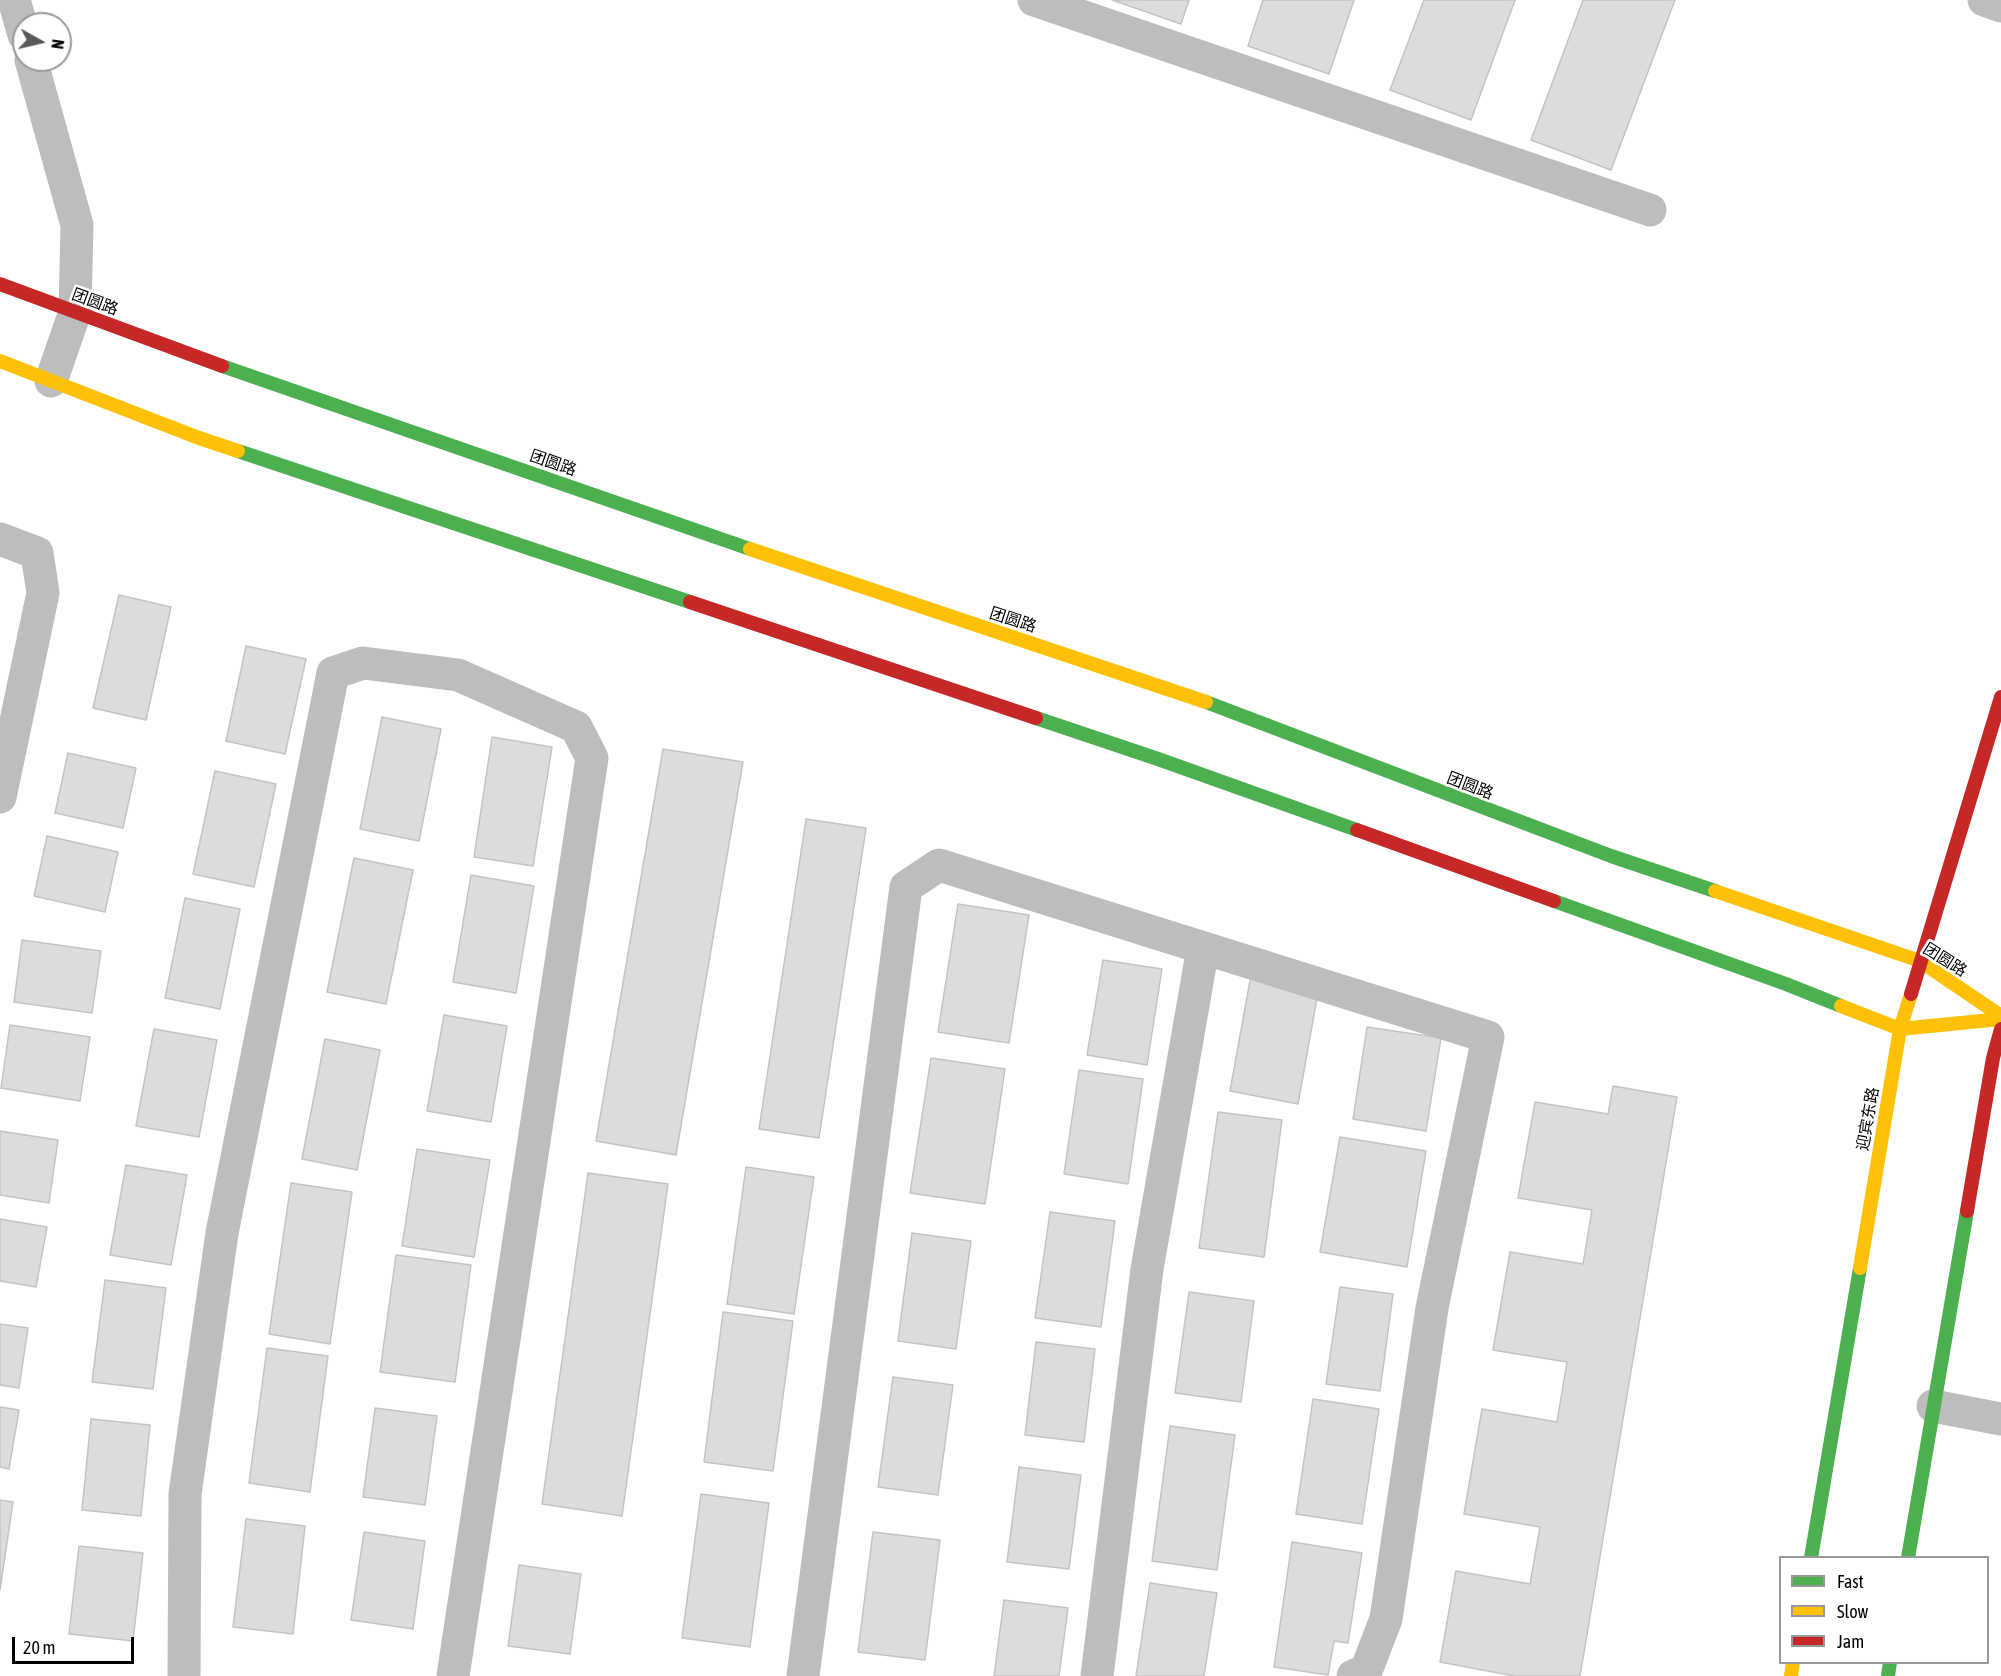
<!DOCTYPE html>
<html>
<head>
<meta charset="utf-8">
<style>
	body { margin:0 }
	#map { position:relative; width:2001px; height:1676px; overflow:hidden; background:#fff; font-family:"Asap Condensed",sans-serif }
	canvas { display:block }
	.legend { position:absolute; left:1779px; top:1556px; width:210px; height:108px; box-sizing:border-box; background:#fff; border:2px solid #999; margin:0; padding:8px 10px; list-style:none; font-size:18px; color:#000 }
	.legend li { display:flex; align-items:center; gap:12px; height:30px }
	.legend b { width:30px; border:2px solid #999 }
	.north { position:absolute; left:12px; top:12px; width:60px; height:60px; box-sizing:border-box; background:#fff; border:2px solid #999; border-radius:50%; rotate:98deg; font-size:16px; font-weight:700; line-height:24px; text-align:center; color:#000 }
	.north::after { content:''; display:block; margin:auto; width:21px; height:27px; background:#595959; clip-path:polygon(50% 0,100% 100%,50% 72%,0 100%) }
	.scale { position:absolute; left:12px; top:1637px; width:122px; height:27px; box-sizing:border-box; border:3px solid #000; border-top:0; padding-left:8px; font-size:18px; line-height:21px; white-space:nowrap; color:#000; -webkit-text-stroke:4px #fff; paint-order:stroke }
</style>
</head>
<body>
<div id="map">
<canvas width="2001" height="1676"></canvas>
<ul class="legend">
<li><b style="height:8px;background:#4caf50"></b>Fast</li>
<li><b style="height:8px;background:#ffc107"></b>Slow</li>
<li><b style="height:8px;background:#c62828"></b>Jam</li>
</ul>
<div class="north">N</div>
<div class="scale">20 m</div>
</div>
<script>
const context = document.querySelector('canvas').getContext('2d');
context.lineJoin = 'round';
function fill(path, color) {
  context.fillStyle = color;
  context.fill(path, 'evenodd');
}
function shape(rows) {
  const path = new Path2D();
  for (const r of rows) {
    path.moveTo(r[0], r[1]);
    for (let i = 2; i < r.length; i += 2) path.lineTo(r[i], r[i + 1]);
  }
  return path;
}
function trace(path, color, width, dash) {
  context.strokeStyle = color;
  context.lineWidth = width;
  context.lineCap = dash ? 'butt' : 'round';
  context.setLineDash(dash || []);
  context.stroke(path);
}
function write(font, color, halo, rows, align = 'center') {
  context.font = font + ' "Asap Condensed","Noto Sans SC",sans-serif';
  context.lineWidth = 5;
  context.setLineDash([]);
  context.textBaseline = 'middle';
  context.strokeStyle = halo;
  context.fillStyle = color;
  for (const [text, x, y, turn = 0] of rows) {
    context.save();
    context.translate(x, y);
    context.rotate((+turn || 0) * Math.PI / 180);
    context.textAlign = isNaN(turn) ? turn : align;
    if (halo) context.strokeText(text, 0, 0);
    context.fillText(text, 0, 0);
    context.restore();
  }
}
const building = shape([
	[1112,0,1189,0,1181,24,1112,0],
	[1263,0,1354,0,1329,74,1248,46,1263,0],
	[1424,0,1515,0,1471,120,1390,90,1424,0],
	[1583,0,1675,0,1611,170,1531,140,1583,0],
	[119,595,171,607,146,720,93,708,119,595],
	[246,646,306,659,285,754,226,741,246,646],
	[382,717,441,729,419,841,360,829,382,717],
	[492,737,552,747,533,866,474,857,492,737],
	[663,749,743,762,676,1155,596,1141,663,749],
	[68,753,136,768,123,828,55,813,68,753],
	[215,771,276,784,254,887,193,874,215,771],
	[806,819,866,828,819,1138,759,1129,806,819],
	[47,836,118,852,105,912,34,896,47,836],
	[354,858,413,870,386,1004,327,992,354,858],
	[471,875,534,886,516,993,453,982,471,875],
	[185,898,240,909,220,1009,165,998,185,898],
	[958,904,1029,915,1009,1043,938,1032,958,904],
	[22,940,101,951,92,1013,14,1002,22,940],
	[1103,960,1162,969,1147,1065,1087,1055,1103,960],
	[1251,975,1319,987,1298,1104,1230,1091,1251,975],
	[444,1015,507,1026,491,1122,427,1111,444,1015],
	[10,1025,90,1037,80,1101,1,1088,10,1025],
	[1367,1027,1441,1038,1426,1131,1353,1119,1367,1027],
	[154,1029,217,1040,199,1137,136,1126,154,1029],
	[325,1039,380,1050,357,1170,302,1159,325,1039],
	[931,1058,1005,1069,985,1204,910,1193,931,1058],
	[1079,1070,1143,1079,1128,1184,1064,1174,1079,1070],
	[1613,1086,1677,1097,1580,1676,1514,1676,1440,1662,1456,1571,1530,1584,1540,1527,1464,1514,1482,1409,1557,1422,1567,1362,1493,1350,1510,1252,1583,1264,1592,1210,1518,1198,1535,1102,1608,1114,1613,1086],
	[1218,1112,1282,1120,1264,1257,1199,1248,1218,1112],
	[0,1131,58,1140,49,1203,0,1195,0,1131],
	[1340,1137,1426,1151,1407,1267,1320,1252,1340,1137],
	[417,1149,490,1160,474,1257,402,1246,417,1149],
	[126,1165,187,1175,171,1265,110,1255,126,1165],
	[746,1167,814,1177,794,1314,727,1304,746,1167],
	[588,1173,668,1184,622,1516,542,1504,588,1173],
	[291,1183,352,1192,330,1344,269,1334,291,1183],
	[1050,1212,1115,1221,1101,1327,1035,1318,1050,1212],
	[0,1219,47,1227,36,1287,0,1281,0,1219],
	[912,1233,971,1241,956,1349,898,1341,912,1233],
	[396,1255,471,1265,455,1382,380,1372,396,1255],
	[105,1280,166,1288,153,1389,92,1382,105,1280],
	[1340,1287,1393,1294,1380,1391,1326,1384,1340,1287],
	[1189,1292,1254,1301,1241,1402,1175,1393,1189,1292],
	[723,1312,793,1321,773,1471,704,1462,723,1312],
	[0,1324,28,1328,19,1388,0,1385,0,1324],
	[1036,1342,1095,1349,1084,1442,1025,1435,1036,1342],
	[267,1348,328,1356,310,1492,249,1483,267,1348],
	[893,1377,953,1385,938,1495,878,1487,893,1377],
	[1313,1399,1379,1409,1362,1524,1296,1514,1313,1399],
	[0,1407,19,1410,9,1469,0,1467,0,1407],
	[375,1408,437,1416,425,1505,363,1497,375,1408],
	[91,1419,150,1425,141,1516,82,1510,91,1419],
	[1170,1426,1235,1435,1217,1570,1152,1561,1170,1426],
	[1019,1467,1081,1475,1069,1569,1007,1562,1019,1467],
	[701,1494,769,1503,750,1647,682,1638,701,1494],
	[0,1500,13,1502,0,1590,0,1500],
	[246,1519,305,1526,293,1634,233,1627,246,1519],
	[364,1532,425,1541,413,1629,351,1620,364,1532],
	[873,1532,940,1540,925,1660,858,1652,873,1532],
	[1292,1542,1362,1553,1348,1643,1334,1641,1328,1675,1274,1667,1292,1542],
	[79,1546,143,1553,133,1641,69,1634,79,1546],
	[519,1565,581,1574,570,1654,508,1646,519,1565],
	[1150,1583,1217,1593,1204,1676,1136,1676,1150,1583],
	[1004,1600,1068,1608,1059,1676,994,1676,1004,1600]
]);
fill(building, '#dcdcdc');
trace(building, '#c4c4c4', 1.5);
trace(shape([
	[14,0,24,35],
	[1034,0,1650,210],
	[1984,0,2001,6],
	[31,60,77,225,75,312,51,381],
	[0,539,37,553,43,593,0,797],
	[1933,1406,2001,1419],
	[184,1676,185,1494,222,1233,333,673,363,663,458,675,576,727,592,758,453,1676],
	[803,1676,906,887,939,865,1488,1037,1432,1308,1386,1619,1366,1671,1353,1676],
	[1097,1676,1147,1269,1203,948]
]), '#bdbdbd', 33);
trace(shape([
	[222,366,750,549],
	[238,451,690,602],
	[1206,702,1611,856,1715,891],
	[1036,718,1158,759,1357,830],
	[1554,901,1786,984,1841,1006],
	[1811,1558,1860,1268],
	[1908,1558,1967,1211],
	[1888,1676,1890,1662]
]), '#4caf50', 14);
trace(shape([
	[0,361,199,438,238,451],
	[750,549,1206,702],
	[1715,891,1920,961,2001,1016],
	[1841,1006,1900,1029,2001,1019],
	[1860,1268,1900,1029,1911,994],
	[1791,1676,1793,1662]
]), '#ffc107', 14);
trace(shape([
	[0,284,222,366],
	[690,602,1036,718],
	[1357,830,1554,901],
	[1911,994,2001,697],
	[1967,1211,1993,1058,2001,1029]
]), '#c62828', 14);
write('16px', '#000', '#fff', [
	["团圆路",95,302,20],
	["团圆路",553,463,19],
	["团圆路",1013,620,18],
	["团圆路",1470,786,21],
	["团圆路",1945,960,32],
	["迎宾东路",1868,1119,-80]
]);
</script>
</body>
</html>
